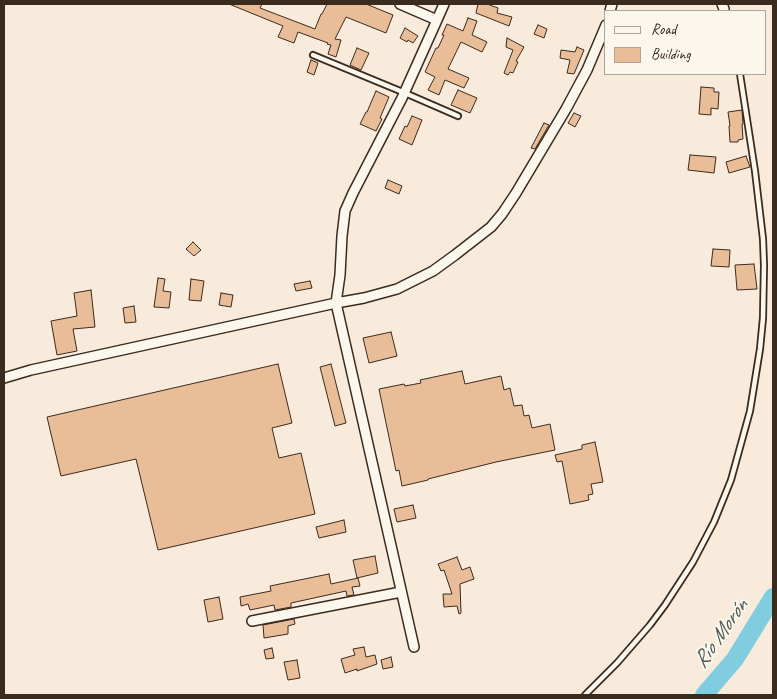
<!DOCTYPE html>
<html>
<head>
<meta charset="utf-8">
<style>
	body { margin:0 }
	#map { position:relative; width:777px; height:699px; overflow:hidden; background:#f8ebdb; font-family:Caveat,sans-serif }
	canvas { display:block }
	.frame { position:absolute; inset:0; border:5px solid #3b2a1e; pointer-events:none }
	.legend { position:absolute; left:604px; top:10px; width:162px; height:65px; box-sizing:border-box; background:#fbf7ec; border:1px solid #aea59a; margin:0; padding:6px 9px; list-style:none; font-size:15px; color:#3b2a1e }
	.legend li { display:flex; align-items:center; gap:10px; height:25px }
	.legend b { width:25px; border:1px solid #aea59a }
</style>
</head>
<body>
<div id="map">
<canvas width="777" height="699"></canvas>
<div class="frame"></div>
<ul class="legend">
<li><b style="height:6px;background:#fbf7ec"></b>Road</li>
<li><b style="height:14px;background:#eabd99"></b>Building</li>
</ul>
</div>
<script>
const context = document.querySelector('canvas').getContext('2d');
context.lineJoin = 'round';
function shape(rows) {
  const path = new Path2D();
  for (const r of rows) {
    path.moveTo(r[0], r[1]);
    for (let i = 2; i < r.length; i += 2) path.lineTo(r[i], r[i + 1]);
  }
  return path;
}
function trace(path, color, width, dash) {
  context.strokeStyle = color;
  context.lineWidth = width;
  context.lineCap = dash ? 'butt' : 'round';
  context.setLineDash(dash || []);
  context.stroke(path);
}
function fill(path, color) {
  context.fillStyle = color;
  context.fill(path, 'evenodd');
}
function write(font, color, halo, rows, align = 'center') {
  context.font = font + ' Caveat,sans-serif';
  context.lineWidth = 4;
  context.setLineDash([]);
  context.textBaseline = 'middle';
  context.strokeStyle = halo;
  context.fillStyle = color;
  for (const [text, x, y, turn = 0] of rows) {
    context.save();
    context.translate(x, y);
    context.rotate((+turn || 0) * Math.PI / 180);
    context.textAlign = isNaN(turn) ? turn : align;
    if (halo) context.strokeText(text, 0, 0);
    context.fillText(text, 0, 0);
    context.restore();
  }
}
trace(shape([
	[704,695,735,659,773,597]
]), '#80cddf', 18);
const building = shape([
	[229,4,262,4,260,8,315,29,321,14,322,14,327,4,366,4,393,15,386,33,346,17,335,39,341,40,336,57,328,54,331,45,327,44,328,43,298,32,294,43,278,37,283,26,229,4],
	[478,4,487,4,498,8,497,13,512,17,509,26,476,13,478,4],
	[468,18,477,21,472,35,487,42,482,52,461,42,448,69,469,78,464,88,445,80,439,95,428,90,435,77,425,72,436,48,438,48,444,35,442,35,447,24,463,31,468,18],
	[538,25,547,29,544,38,534,34,538,25],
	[405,28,418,36,413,43,408,40,407,42,400,38,405,28],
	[507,38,524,47,516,61,518,62,513,73,510,72,508,75,504,73,513,50,506,47,507,38],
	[577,47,584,50,574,74,567,73,570,60,560,58,561,50,575,52,577,47],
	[357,48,369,53,361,70,350,65,357,48],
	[311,60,318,63,314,75,307,72,311,60],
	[701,87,714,88,714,92,719,92,718,109,711,108,711,115,699,114,701,87],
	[458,90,477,98,470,113,451,105,458,90],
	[376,91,389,97,380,118,382,119,376,131,360,124,366,112,367,112,376,91],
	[742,110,743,124,742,124,743,139,738,140,738,142,730,142,729,126,730,126,728,112,742,110],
	[574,113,581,116,575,127,568,123,574,113],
	[412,116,422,120,412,145,399,139,405,126,407,127,412,116],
	[544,123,549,125,535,149,531,148,544,123],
	[690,155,716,157,714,173,688,170,690,155],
	[746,156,750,167,729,173,726,162,746,156],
	[388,180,402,186,399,194,385,188,388,180],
	[193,242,201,250,194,256,186,249,193,242],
	[713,249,730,250,729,267,711,266,713,249],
	[754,264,757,289,737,290,735,265,754,264],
	[158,278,165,279,163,291,171,292,169,308,154,307,158,278],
	[191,279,204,281,201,301,189,300,191,279],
	[310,281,312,288,296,291,294,284,310,281],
	[91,290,95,327,73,329,77,351,57,355,51,321,77,316,74,293,91,290],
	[221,293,233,295,231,307,219,305,221,293],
	[134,306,136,322,125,323,123,308,134,306],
	[391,332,397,356,369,363,363,338,391,332],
	[278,364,292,423,272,428,279,458,301,453,315,514,158,550,136,459,61,476,47,417,278,364],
	[331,364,346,423,335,426,320,367,331,364],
	[462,371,465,384,501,376,504,390,510,388,514,406,522,405,524,416,529,415,532,428,550,424,555,450,496,462,428,479,428,480,402,486,399,470,396,471,379,389,404,384,405,386,421,383,420,380,462,371],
	[595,442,603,482,591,484,593,494,588,495,589,500,570,504,562,461,557,462,555,455,582,449,582,445,595,442],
	[413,505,416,518,397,522,394,509,413,505],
	[344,520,346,532,319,538,316,527,344,520],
	[375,556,378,573,357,578,353,560,375,556],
	[457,557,462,570,470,567,474,579,460,584,461,613,459,614,457,606,444,607,443,594,452,594,444,570,441,571,438,564,457,557],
	[329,574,331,584,358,578,360,586,352,587,354,595,347,596,346,591,291,603,291,607,275,610,274,605,250,610,248,604,241,606,240,597,271,591,270,586,329,574],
	[219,597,223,619,208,622,204,600,219,597],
	[294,619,295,624,288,626,288,634,264,638,263,625,294,619],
	[364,647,366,657,375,655,377,664,357,671,357,669,345,673,341,659,355,655,353,649,364,647],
	[272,648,274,658,266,659,264,650,272,648],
	[391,657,393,667,383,669,381,660,391,657],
	[297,660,300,678,288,680,284,662,297,660]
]);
fill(building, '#eabd99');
trace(building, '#3b2a1e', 1);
const lane = shape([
	[313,55,405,93,458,116],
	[585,695,617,663,650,625,665,605,693,562,714,522,731,480,750,411,760,349,763,318,764,265,763,239,755,171,740,74]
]);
const street = shape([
	[400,4,437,20,444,4],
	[722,4,724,9],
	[610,11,612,4],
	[4,378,31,370,336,303,364,298,397,289,433,271,455,255,491,227,502,214,516,193,566,109,587,70,606,25],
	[252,621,401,592],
	[414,647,336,303,340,275,342,236,345,211,353,193,402,98,437,20]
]);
trace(lane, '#3b2a1e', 8);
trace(street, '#3b2a1e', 12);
trace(lane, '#fbf7ec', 4.5);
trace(street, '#fbf7ec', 9);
write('italic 22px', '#505b58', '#fbf7ec', [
	["Río Morón",721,634,-55]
]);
</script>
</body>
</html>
